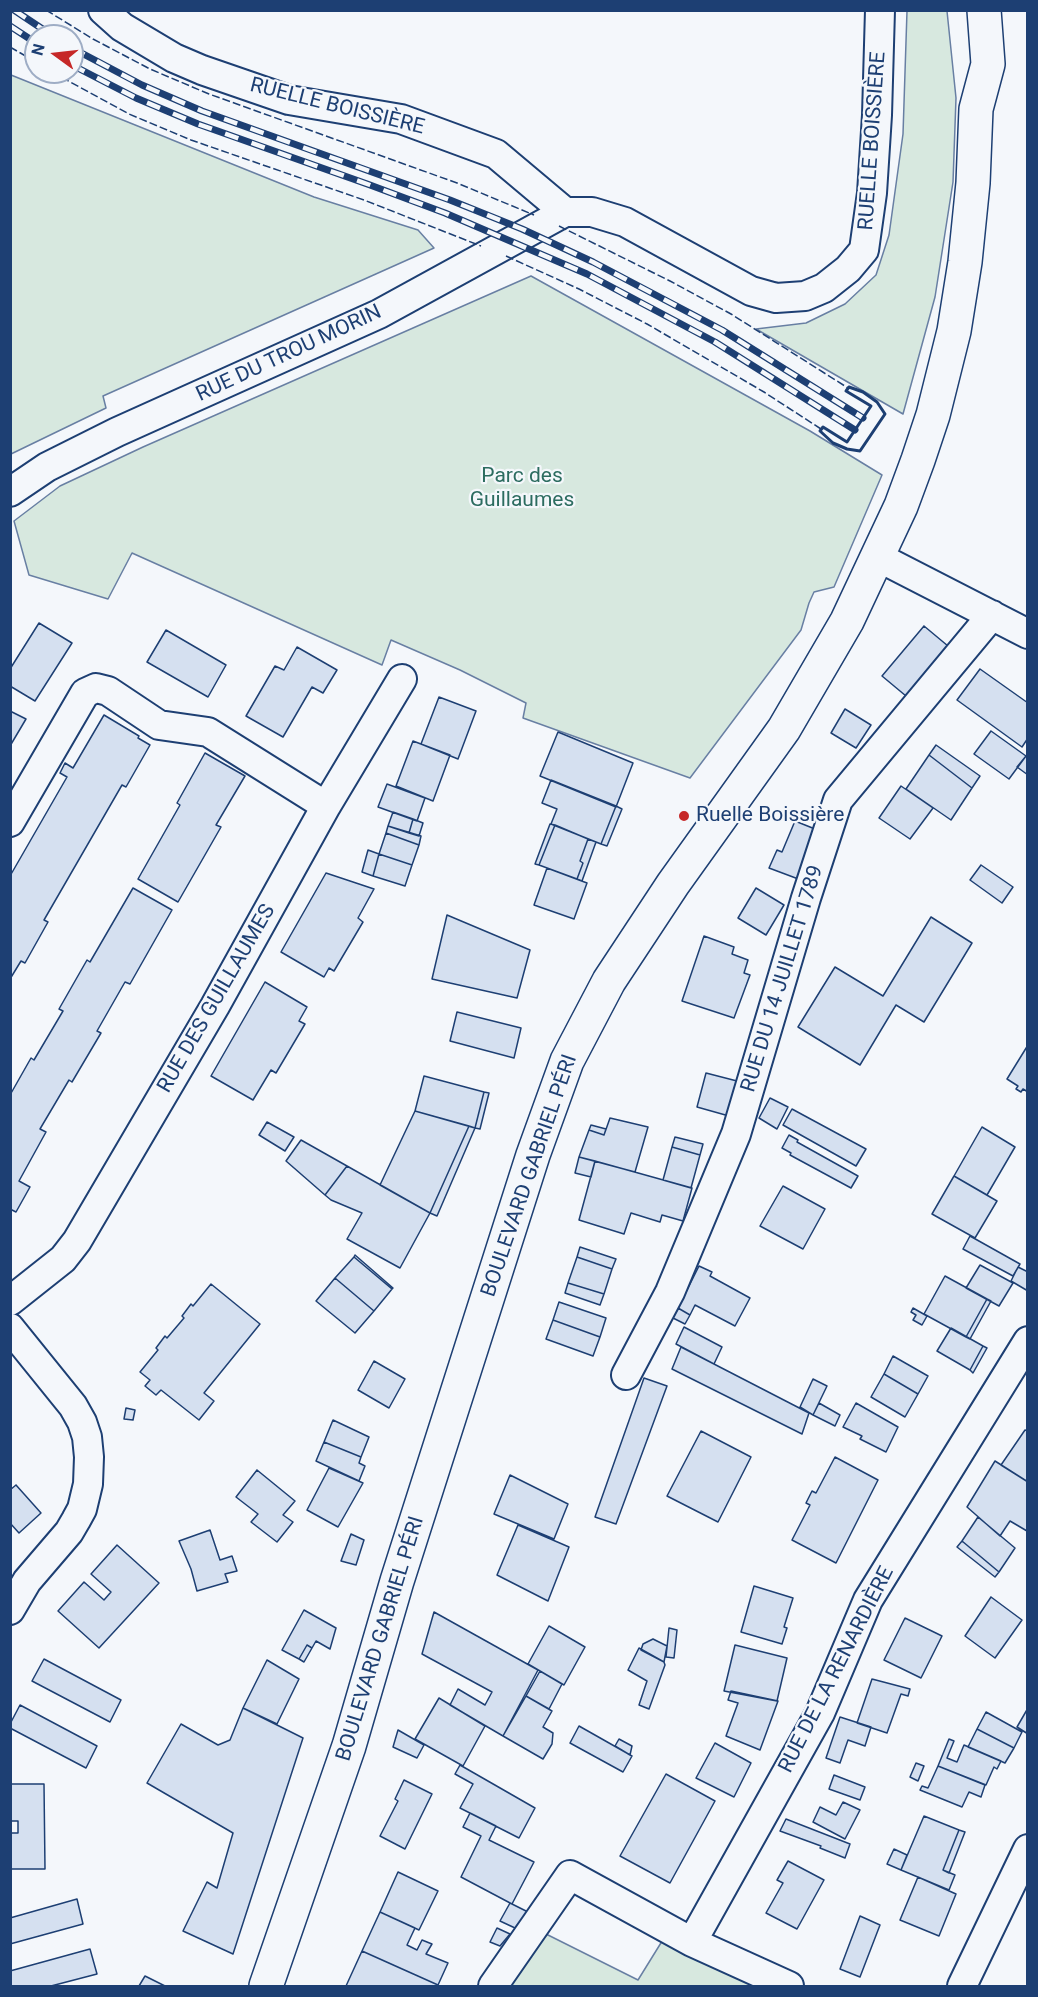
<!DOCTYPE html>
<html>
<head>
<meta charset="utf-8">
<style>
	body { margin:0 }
	#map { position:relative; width:1038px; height:1997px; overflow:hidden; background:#f4f7fb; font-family:Roboto,sans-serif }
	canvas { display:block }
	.frame { position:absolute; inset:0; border:12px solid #1d3f73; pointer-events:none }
	.north { position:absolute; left:24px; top:24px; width:60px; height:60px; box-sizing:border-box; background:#f4f7fb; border:2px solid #9eadc5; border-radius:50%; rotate:285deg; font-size:16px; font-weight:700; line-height:24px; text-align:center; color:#1d3f73 }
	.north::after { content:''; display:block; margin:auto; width:21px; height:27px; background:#c62828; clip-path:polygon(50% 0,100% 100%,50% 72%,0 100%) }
</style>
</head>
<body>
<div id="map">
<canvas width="1038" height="1997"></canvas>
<div class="frame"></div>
<div class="north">N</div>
</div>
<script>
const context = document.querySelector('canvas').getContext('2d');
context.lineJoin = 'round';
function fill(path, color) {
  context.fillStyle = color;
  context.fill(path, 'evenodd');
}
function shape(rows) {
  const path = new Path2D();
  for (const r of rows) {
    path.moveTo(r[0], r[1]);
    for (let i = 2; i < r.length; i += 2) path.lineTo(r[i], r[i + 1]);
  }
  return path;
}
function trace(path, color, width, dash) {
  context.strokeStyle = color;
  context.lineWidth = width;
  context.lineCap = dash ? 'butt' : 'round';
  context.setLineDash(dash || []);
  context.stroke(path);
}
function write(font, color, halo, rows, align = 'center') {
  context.font = font + ' Roboto,sans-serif';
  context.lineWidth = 4.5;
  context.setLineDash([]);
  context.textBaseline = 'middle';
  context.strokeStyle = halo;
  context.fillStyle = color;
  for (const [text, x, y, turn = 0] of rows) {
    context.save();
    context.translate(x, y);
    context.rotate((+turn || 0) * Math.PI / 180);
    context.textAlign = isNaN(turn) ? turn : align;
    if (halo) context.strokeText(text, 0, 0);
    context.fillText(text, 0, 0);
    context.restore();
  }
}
const green = shape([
	[907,11,947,11,956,98,953,182,935,297,903,414,756,329,806,323,845,304,876,275,889,235,903,134,907,11],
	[11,75,314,197,418,230,434,248,103,396,106,408,11,454,11,75],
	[531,276,810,431,882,475,834,587,814,592,809,603,801,630,690,778,523,718,526,703,460,670,391,640,382,665,132,553,108,599,29,575,14,521,60,486,143,447,531,276],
	[538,1930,638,1980,664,1938,764,1986,500,1986,538,1930]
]);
fill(green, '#d7e8df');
trace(green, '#687fa3', 1.5);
const building = shape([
	[39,623,72,643,35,701,10,686,10,669,39,623],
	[924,626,948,646,906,696,882,676,924,626],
	[166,630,226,665,208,697,147,662,166,630],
	[297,647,337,670,323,693,312,687,283,737,246,716,275,666,284,670,297,647],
	[980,669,1028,703,1028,738,1022,747,957,700,980,669],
	[439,697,476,711,458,759,421,744,439,697],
	[845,709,871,725,856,748,831,733,845,709],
	[10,711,26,719,10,746,10,711],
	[104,715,139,736,138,738,150,745,126,787,122,785,44,920,48,922,25,963,21,961,10,979,10,876,67,777,60,773,65,763,73,768,104,715],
	[991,731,1026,756,1009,779,974,754,991,731],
	[558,732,633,763,616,807,540,776,558,732],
	[413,741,450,755,433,801,396,786,413,741],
	[936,745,980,776,972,788,929,755,936,745],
	[205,753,245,776,216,825,221,827,178,902,138,879,180,805,177,803,205,753],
	[929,755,972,788,951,820,906,789,929,755],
	[1026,756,1028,757,1028,775,1017,767,1026,756],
	[551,780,616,806,601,844,551,824,557,809,542,803,551,780],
	[387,784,425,798,417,821,378,807,387,784],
	[901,786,933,808,910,839,879,818,901,786],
	[616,806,622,809,607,846,601,844,616,806],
	[393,812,413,819,409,833,388,826,393,812],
	[413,819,423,823,419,836,409,833,413,819],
	[795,821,820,831,801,880,769,868,777,850,782,852,795,821],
	[550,824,555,825,539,865,535,864,550,824],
	[555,825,588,839,580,861,583,863,577,879,539,865,555,825],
	[388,826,421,836,419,845,386,833,388,826],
	[386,833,419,845,412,865,379,854,386,833],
	[588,839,596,842,582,881,577,879,583,863,580,861,588,839],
	[368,850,379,854,373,876,362,872,368,850],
	[379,854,412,865,405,886,373,876,379,854],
	[981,865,1013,887,1002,903,970,880,981,865],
	[547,868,587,883,574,919,534,905,547,868],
	[326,873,374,889,358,918,363,922,334,971,329,968,324,977,281,952,326,873],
	[133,888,172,910,130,984,125,982,97,1031,101,1033,72,1082,69,1080,40,1129,46,1132,19,1181,30,1187,16,1212,10,1209,10,1095,31,1058,34,1060,63,1011,59,1009,87,960,90,962,133,888],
	[756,888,784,905,766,935,738,918,756,888],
	[447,915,530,950,517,998,432,979,447,915],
	[931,917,972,943,924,1022,896,1005,860,1065,798,1027,835,967,883,996,931,917],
	[704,936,734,947,732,954,748,960,744,973,750,975,734,1018,682,1001,704,936],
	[265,982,307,1007,299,1021,305,1024,276,1073,271,1070,253,1100,211,1076,265,982],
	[457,1012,521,1028,514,1058,450,1041,457,1012],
	[1028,1045,1028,1092,1023,1089,1021,1092,1016,1089,1018,1086,1007,1079,1028,1045],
	[706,1073,737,1081,729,1116,697,1107,706,1073],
	[424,1076,484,1092,475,1128,415,1111,424,1076],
	[484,1092,489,1093,480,1129,475,1128,484,1092],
	[770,1098,788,1107,777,1129,759,1118,770,1098],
	[792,1109,866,1149,856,1166,783,1125,792,1109],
	[415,1111,469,1126,430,1213,380,1185,415,1111],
	[610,1118,648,1127,635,1172,579,1157,589,1130,604,1135,610,1118],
	[267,1122,294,1137,285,1151,259,1135,267,1122],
	[591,1125,606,1129,604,1135,589,1130,591,1125],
	[469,1126,475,1128,437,1216,430,1213,469,1126],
	[982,1127,1015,1147,987,1195,954,1176,982,1127],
	[789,1135,798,1140,797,1142,858,1176,851,1188,790,1155,791,1153,782,1148,789,1135],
	[675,1137,703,1144,700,1155,672,1147,675,1137],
	[301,1140,347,1166,325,1195,286,1161,301,1140],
	[672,1147,700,1155,691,1188,663,1180,672,1147],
	[579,1157,595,1161,591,1177,575,1173,579,1157],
	[595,1161,692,1188,683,1221,662,1215,660,1222,631,1213,624,1234,579,1220,595,1161],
	[347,1166,430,1213,400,1268,347,1239,362,1213,331,1200,325,1195,347,1166],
	[954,1176,997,1201,975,1238,932,1214,954,1176],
	[783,1186,825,1209,803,1249,760,1226,783,1186],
	[970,1236,1020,1264,1013,1276,963,1249,970,1236],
	[580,1247,616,1259,612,1269,577,1257,580,1247],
	[355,1255,393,1288,392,1289,354,1257,355,1255],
	[354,1257,392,1289,374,1311,335,1278,354,1257],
	[577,1257,612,1269,604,1294,568,1283,577,1257],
	[980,1265,1013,1283,999,1306,966,1288,980,1265],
	[699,1266,712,1272,710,1276,750,1298,735,1326,695,1305,690,1315,678,1308,699,1266],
	[1018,1267,1028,1272,1028,1291,1011,1281,1018,1267],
	[945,1276,987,1299,966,1337,924,1314,945,1276],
	[335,1278,374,1311,355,1333,316,1301,335,1278],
	[568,1283,604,1294,600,1305,565,1293,568,1283],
	[211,1284,260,1324,204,1393,214,1401,199,1420,161,1390,156,1395,145,1386,150,1380,140,1372,158,1350,156,1348,165,1336,167,1338,184,1318,182,1316,191,1304,193,1306,211,1284],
	[987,1299,991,1301,970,1339,966,1337,987,1299],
	[559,1302,606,1318,600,1337,553,1320,559,1302],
	[678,1308,690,1315,685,1324,673,1318,678,1308],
	[913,1308,927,1316,922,1325,913,1320,916,1315,911,1312,913,1308],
	[553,1320,600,1337,593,1356,546,1339,553,1320],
	[684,1327,722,1347,714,1364,676,1344,684,1327],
	[951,1328,983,1346,970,1370,937,1351,951,1328],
	[983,1346,987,1348,973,1373,970,1370,983,1346],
	[681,1347,809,1413,802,1434,672,1369,681,1347],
	[893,1356,928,1376,918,1394,884,1374,893,1356],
	[374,1361,405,1379,389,1408,358,1390,374,1361],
	[884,1374,918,1394,905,1417,871,1397,884,1374],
	[644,1378,667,1386,616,1524,595,1517,644,1378],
	[813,1379,827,1386,813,1415,800,1407,813,1379],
	[819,1403,840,1415,835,1426,813,1415,819,1403],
	[856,1403,898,1427,886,1452,860,1439,862,1436,843,1427,856,1403],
	[126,1408,135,1410,133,1420,124,1419,126,1408],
	[333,1420,369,1437,361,1457,324,1442,333,1420],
	[1025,1430,1028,1431,1028,1482,1001,1465,1025,1430],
	[701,1431,751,1457,718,1522,667,1496,701,1431],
	[324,1442,361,1457,359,1463,365,1466,359,1481,316,1461,324,1442],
	[835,1457,878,1480,836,1563,792,1540,810,1505,806,1503,812,1491,816,1493,835,1457],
	[995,1461,1028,1482,1027,1531,1010,1521,1000,1536,967,1507,995,1461],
	[329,1468,363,1483,338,1527,307,1510,329,1468],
	[257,1470,295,1501,283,1515,293,1522,277,1542,251,1522,258,1514,236,1497,257,1470],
	[510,1475,568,1504,554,1539,494,1514,510,1475],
	[16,1485,41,1513,19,1533,10,1523,10,1490,16,1485],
	[978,1517,1015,1548,999,1572,962,1541,978,1517],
	[518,1525,569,1547,548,1601,497,1575,518,1525],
	[210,1530,220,1560,232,1556,237,1571,225,1574,228,1582,197,1591,191,1569,179,1541,210,1530],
	[351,1534,364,1540,356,1565,341,1561,351,1534],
	[962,1541,999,1572,995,1577,957,1547,962,1541],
	[117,1545,159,1583,99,1648,58,1611,84,1582,104,1600,111,1592,91,1574,117,1545],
	[754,1586,793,1598,784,1627,787,1628,782,1644,741,1632,754,1586],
	[991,1597,1022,1620,995,1658,965,1636,991,1597],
	[304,1610,336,1628,330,1649,316,1641,312,1648,307,1645,299,1659,282,1650,304,1610],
	[434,1612,538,1670,503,1736,450,1705,458,1689,485,1705,492,1692,422,1654,434,1612],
	[905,1618,942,1636,921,1678,884,1660,905,1618],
	[549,1626,585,1647,564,1685,528,1664,549,1626],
	[669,1628,677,1630,674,1658,666,1657,669,1628],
	[653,1639,667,1646,664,1662,641,1650,643,1644,653,1639],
	[307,1645,312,1648,304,1662,299,1659,307,1645],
	[735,1645,787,1658,777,1701,724,1691,735,1645],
	[639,1648,664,1662,665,1665,649,1709,639,1705,647,1681,628,1670,639,1648],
	[44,1659,121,1700,110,1722,32,1681,44,1659],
	[267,1660,299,1679,277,1724,243,1708,267,1660],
	[540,1671,562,1684,549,1709,526,1696,540,1671],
	[872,1679,910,1689,908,1696,901,1694,887,1733,857,1723,872,1679],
	[731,1691,778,1701,760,1750,726,1736,738,1703,728,1700,731,1691],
	[526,1696,552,1711,543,1727,553,1733,552,1744,543,1759,503,1736,526,1696],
	[439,1698,485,1726,463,1766,415,1739,439,1698],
	[20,1705,97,1746,86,1768,10,1728,10,1724,20,1705],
	[243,1708,303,1738,233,1954,183,1931,207,1882,217,1888,233,1833,147,1783,181,1724,218,1745,230,1740,243,1708],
	[1028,1708,1028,1734,1017,1727,1028,1708],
	[986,1712,1022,1732,1014,1748,977,1729,986,1712],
	[840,1717,871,1727,865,1746,848,1740,840,1763,826,1758,840,1717],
	[579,1726,632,1756,623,1772,570,1743,579,1726],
	[977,1729,1014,1748,1005,1763,968,1747,977,1729],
	[398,1730,424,1745,417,1758,393,1747,398,1730],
	[619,1739,632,1746,630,1755,615,1746,619,1739],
	[949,1739,954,1741,947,1758,957,1762,964,1745,1001,1761,997,1769,994,1767,986,1785,938,1766,949,1739],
	[715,1743,751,1763,734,1797,696,1778,715,1743],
	[916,1763,924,1766,918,1781,910,1777,916,1763],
	[460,1765,535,1808,519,1838,460,1808,473,1784,455,1774,460,1765],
	[938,1766,985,1785,981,1797,969,1792,962,1807,920,1790,922,1786,928,1788,938,1766],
	[666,1774,715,1801,670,1883,620,1856,666,1774],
	[834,1775,865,1787,860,1800,829,1789,834,1775],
	[404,1780,432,1794,405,1849,380,1836,398,1801,395,1799,404,1780],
	[10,1784,44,1784,45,1869,10,1869,10,1833,18,1833,18,1821,10,1821,10,1784],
	[843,1802,860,1810,845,1839,813,1822,820,1807,836,1815,843,1802],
	[470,1813,496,1826,489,1840,534,1862,512,1904,461,1877,481,1836,463,1827,470,1813],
	[924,1816,959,1830,943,1870,955,1875,949,1890,901,1870,924,1816],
	[786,1819,850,1844,845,1858,820,1848,821,1846,780,1831,786,1819],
	[959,1830,965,1832,949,1873,943,1870,959,1830],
	[894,1849,907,1855,901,1870,887,1864,894,1849],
	[788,1861,824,1880,797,1929,766,1913,783,1883,777,1880,788,1861],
	[398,1872,438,1891,419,1930,380,1912,398,1872],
	[918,1877,956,1894,939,1936,900,1920,918,1877],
	[77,1899,83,1924,10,1944,10,1918,77,1899],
	[510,1903,528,1912,515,1928,500,1921,510,1903],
	[380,1912,415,1928,407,1945,417,1950,422,1940,432,1944,426,1954,448,1963,438,1985,362,1951,380,1912],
	[860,1916,880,1925,860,1977,840,1969,860,1916],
	[497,1928,510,1934,500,1946,490,1942,497,1928],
	[90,1949,97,1974,51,1986,11,1986,10,1971,90,1949],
	[362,1951,391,1964,438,1985,437,1986,346,1986,362,1951],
	[145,1976,165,1986,139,1986,145,1976]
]);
fill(building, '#d5e0f0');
trace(building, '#1d3f73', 1.5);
const minor = shape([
	[103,10,122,27,174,58,202,70,289,100,401,119,496,154,565,212,592,212,625,222,751,291,776,298,805,296,824,288,848,269,864,250,872,193,877,115,880,10],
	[10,492,47,467,117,432,379,314,565,212],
	[878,557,1028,634],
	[10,822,85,693,96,688,108,691,159,725,208,732,326,806],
	[10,1301,63,1259,77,1241,215,1006,326,806,402,679],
	[10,1328,73,1406,82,1422,87,1437,89,1457,88,1484,82,1509,76,1520,69,1532,27,1581,10,1610],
	[626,1375,670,1292,736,1134,806,898,838,800,992,615],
	[692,1942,820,1713,868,1600,1028,1341],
	[493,1986,570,1875,692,1942,789,1986],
	[962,1986,1028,1849]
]);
const primary = shape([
	[266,1986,349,1746,397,1581,533,1155,567,1061,609,981,673,884,784,729,847,621,901,506,918,460,933,415,954,331,965,262,973,183,976,109,988,64,984,10]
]);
trace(minor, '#1d3f73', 32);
trace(primary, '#1d3f73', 36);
trace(minor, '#f4f7fb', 28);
trace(primary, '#f4f7fb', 33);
const rail = shape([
	[14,10,53,36],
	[10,26,36,43],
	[72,48,142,85,202,111,450,200,522,229,593,262,722,330,863,418],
	[72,65,136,98,198,124,370,185,445,213,587,274,715,342,855,430]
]);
trace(rail, '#1d3f73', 7);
trace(rail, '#f4f7fb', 4.5, [14]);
trace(shape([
	[46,10,93,39,150,69,209,94,457,183,534,215],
	[10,47,36,62],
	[52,72,129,114,191,140,364,200,481,246],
	[559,226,670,281,731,314,848,388],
	[506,256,579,289,647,324,764,392,821,429]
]), '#1d3f73', 1.5, [8, 3]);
trace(shape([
	[849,387,863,392,877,402,885,414,860,451,847,449,833,443,820,431,823,427,847,442,871,406,846,391,849,387]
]), '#1d3f73', 3);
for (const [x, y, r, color] of [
	[684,816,6,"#c62828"]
]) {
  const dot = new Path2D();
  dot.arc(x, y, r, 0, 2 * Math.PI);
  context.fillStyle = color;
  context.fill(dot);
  trace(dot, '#f4f7fb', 2);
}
write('21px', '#1d3f73', '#f4f7fb', [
	["RUELLE BOISSIÈRE",337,107,14],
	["RUELLE BOISSIÈRE",873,141,-86],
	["RUE DU TROU MORIN",289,354,-25],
	["RUE DU 14 JUILLET 1789",783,979,-73],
	["RUE DES GUILLAUMES",217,999,-60],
	["BOULEVARD GABRIEL PÉRI",530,1176,-71],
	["BOULEVARD GABRIEL PÉRI",381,1639,-73],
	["RUE DE LA RENARDIÈRE",837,1670,-63]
]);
write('21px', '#2c6c60', '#f4f7fb', [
	["Parc des",522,477],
	["Guillaumes",522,501]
]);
write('21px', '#1d3f73', '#f4f7fb', [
	["Ruelle Boissière",696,816]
], 'left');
</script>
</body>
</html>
